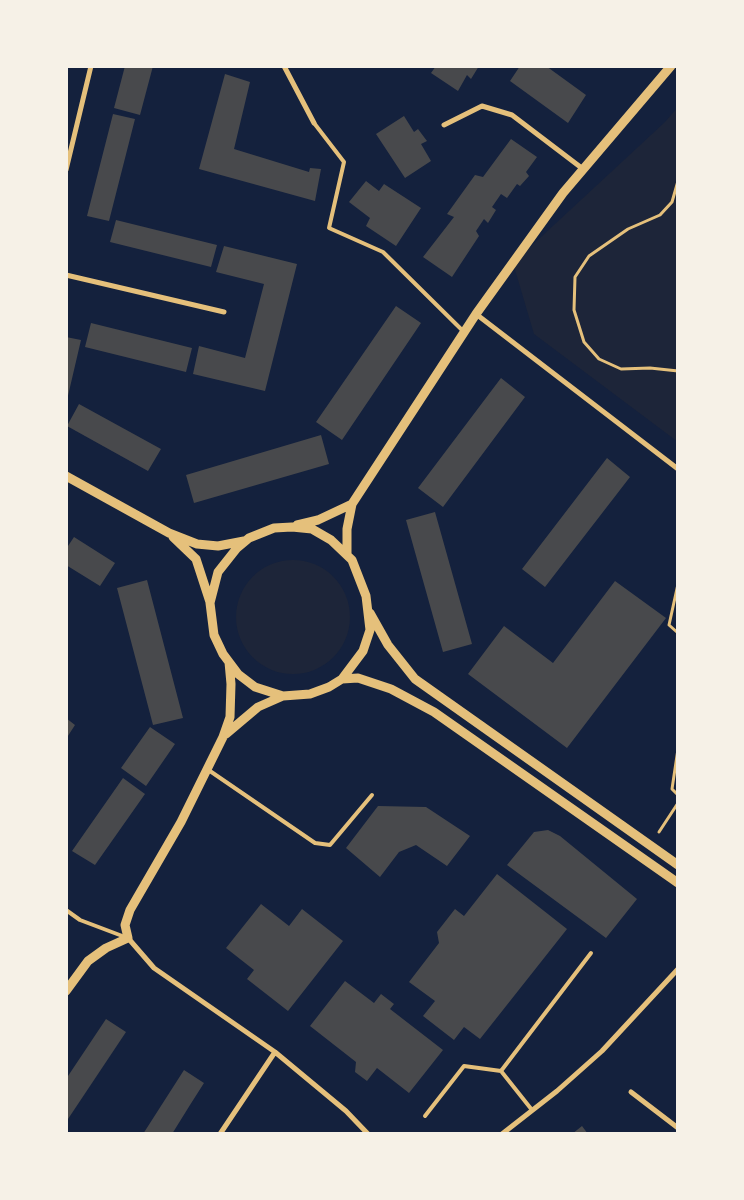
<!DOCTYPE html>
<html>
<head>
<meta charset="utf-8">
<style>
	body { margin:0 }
	#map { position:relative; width:744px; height:1200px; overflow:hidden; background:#14213d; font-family:"Titillium Web",sans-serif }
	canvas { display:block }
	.frame { position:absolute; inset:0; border:68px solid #f6f1e7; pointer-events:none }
</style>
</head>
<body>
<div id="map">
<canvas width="744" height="1200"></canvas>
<div class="frame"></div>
</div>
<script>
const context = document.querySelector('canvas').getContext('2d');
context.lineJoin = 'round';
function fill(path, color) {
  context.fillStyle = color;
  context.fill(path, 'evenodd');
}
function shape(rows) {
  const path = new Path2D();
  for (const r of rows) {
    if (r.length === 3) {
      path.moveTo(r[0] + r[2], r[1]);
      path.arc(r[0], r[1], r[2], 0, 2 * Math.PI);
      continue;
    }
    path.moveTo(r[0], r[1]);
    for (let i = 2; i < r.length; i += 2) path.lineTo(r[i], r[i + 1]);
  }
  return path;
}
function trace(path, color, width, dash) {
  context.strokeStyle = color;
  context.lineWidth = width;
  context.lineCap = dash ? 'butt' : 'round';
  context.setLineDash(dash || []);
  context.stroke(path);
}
fill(shape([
	[678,107,678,442,534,334,513,263,665,122],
	[293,617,57]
]), '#1d2539');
fill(shape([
	[125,66,153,66,140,115,114,108],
	[436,66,479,66,471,79,467,75,458,91,431,73],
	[520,66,546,66,586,95,568,123,510,81],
	[225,74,250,82,234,149,309,172,310,168,321,169,315,201,199,169],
	[113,114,135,119,109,221,87,216],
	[404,116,414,132,418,129,427,141,421,144,431,161,405,178,376,134],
	[511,139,537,157,526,172,529,176,520,186,517,184,507,198,501,194,492,207,496,210,488,223,484,219,476,231,479,236,452,277,423,257,454,217,447,214,475,175,483,177],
	[366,181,379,191,384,184,421,208,396,246,366,226,370,218,349,202],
	[116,220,217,245,211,267,110,242],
	[224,246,297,264,265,391,193,374,199,346,245,358,264,284,216,272],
	[396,306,421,323,342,440,316,422],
	[91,323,192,348,186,372,85,347],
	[66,337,81,340,67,400,66,399],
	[501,378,525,397,443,507,418,488],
	[79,404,161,449,148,471,67,426],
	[321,435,329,464,194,503,186,475],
	[607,458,630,477,545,587,522,569],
	[435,512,472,644,443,652,406,520],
	[74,537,115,563,100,586,66,565,66,549],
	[147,580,183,718,153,725,117,588],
	[615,581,666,618,567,748,468,674,504,626,553,663],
	[66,718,75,725,66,739],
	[150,727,175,744,146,786,121,768],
	[123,778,145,794,95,865,72,851],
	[378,806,426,807,470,836,447,866,416,845,399,852,380,877,346,848],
	[548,830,560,836,637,899,606,938,507,865,534,832],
	[497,874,567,929,480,1039,464,1027,454,1040,423,1016,435,1001,409,982,439,943,437,932,455,909,464,916],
	[261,904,289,926,302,909,343,941,288,1011,247,979,254,970,226,948],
	[345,981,374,1003,381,994,394,1004,390,1009,443,1050,409,1093,377,1068,367,1081,355,1072,356,1062,310,1026],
	[106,1019,126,1032,66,1122,66,1079],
	[184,1070,204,1083,190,1105,172,1134,143,1134],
	[582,1126,588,1134,572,1134]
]), '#48494c');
trace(shape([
	[678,181,672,202,660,215,628,229,589,256,575,277,574,310,584,342,599,359,621,369,650,368,678,371],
	[678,584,669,625,678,633],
	[678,749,672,789,678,795],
	[659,832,678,803]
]), '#e5c07b', 3);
trace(shape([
	[314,123,344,162,329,228,383,252,464,332],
	[207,769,315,843,330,845,372,795],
	[66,910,80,920,125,937],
	[501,1071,591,953],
	[425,1116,464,1066,501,1071,532,1110]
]), '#e5c07b', 4);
trace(shape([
	[284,66,314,123],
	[444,125,482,106,512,115,583,169],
	[66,170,91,66],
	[66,275,224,312],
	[476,314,678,469],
	[128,938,154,968,275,1052,346,1111,368,1134],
	[631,1092,678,1128],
	[220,1134,275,1052],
	[502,1134,557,1091,602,1051,678,969]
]), '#e5c07b', 5);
trace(shape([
	[66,476,169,533,197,544,218,546,244,541],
	[297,525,318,520,352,504],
	[292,527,312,529,331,540,352,560,366,596,370,630,363,651,342,679,329,687,310,694,283,696,255,687,238,674,223,654,214,635,210,603,218,572,237,548,249,538,274,528,292,527],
	[173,537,196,559,210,602],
	[347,555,347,529,352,504,476,314,563,193,671,66],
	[370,613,388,645,415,679,678,865],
	[342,679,358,678,391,689,434,712,678,883],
	[226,734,258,707,283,696],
	[66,991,88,961,106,948,128,938,125,925,130,910,181,822,223,737,230,717,231,684,229,662]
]), '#e5c07b', 9);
</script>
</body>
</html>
